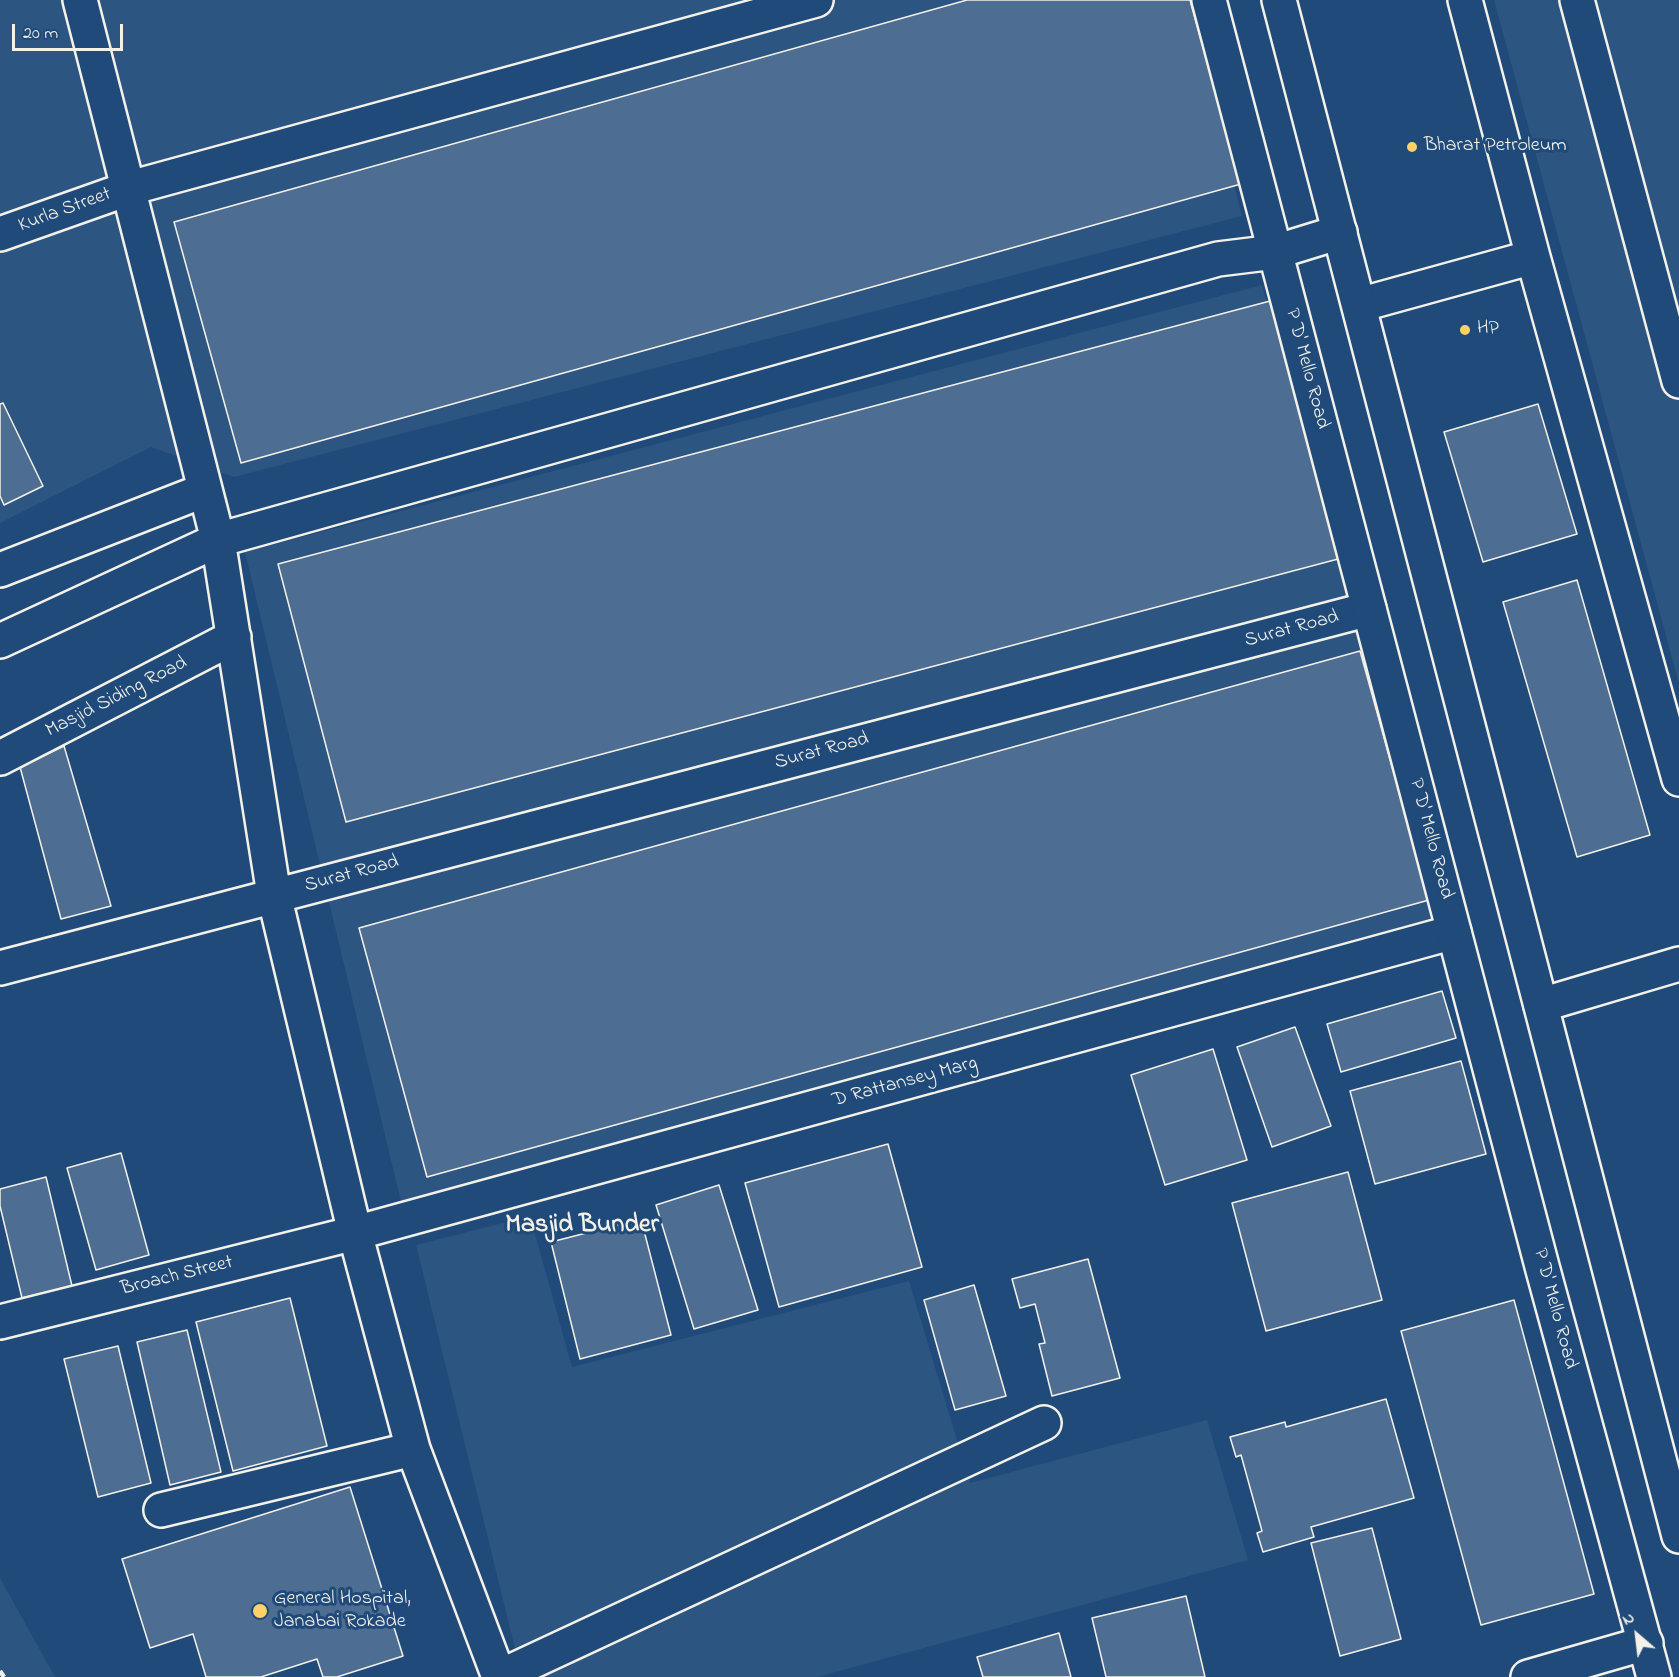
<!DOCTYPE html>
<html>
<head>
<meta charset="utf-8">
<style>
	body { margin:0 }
	#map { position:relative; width:1679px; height:1677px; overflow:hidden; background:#1f4a7a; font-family:"Indie Flower",sans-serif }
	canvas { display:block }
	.north { position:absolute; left:1607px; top:1605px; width:60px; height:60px; -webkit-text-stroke:4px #1f4a7a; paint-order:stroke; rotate:332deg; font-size:16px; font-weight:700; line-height:24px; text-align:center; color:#f4f1e8 }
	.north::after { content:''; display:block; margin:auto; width:21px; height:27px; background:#f4f1e8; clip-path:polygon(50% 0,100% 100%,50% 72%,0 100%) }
	.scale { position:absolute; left:12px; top:24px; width:111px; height:27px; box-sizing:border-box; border:3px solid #f4f1e8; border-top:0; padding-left:8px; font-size:18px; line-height:21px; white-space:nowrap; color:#f4f1e8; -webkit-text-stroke:4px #1f4a7a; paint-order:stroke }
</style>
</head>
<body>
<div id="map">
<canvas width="1679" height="1677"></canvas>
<div class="north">N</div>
<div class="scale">20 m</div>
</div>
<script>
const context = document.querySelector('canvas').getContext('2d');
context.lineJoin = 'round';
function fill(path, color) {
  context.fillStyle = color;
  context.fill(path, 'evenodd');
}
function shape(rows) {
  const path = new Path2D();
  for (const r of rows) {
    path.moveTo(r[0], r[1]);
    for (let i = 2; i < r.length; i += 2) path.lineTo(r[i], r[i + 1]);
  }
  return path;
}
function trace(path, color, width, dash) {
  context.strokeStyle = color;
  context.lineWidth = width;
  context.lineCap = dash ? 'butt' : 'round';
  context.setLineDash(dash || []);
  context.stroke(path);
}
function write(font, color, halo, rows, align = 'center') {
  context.font = font + ' "Indie Flower",sans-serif';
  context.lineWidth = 6;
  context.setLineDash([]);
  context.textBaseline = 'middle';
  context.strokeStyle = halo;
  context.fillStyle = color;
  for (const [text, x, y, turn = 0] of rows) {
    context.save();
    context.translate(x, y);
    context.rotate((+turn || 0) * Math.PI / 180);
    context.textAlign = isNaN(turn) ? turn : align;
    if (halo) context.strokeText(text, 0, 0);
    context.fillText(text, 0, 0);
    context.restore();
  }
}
fill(shape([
	[0,0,1185,0,1242,216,234,477,151,447,0,523],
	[1494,0,1679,0,1679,684],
	[1262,285,1438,920,402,1206,245,552],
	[530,1216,572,1367,909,1281,970,1483,1207,1420,1248,1560,817,1677,522,1677,416,1245],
	[0,1578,55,1677,0,1677]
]), '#2d5581');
const building = shape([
	[967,0,1190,0,1241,184,241,463,174,222,967,0],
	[1270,301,1338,559,346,822,278,564,1270,301],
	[3,403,43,486,4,505,0,496,0,404,3,403],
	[1538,404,1577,534,1483,562,1444,432,1538,404],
	[1577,580,1650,835,1577,857,1503,602,1577,580],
	[1360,651,1429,900,427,1177,359,928,1360,651],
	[64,746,111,906,61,919,20,767,64,746],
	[1442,991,1456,1038,1341,1072,1327,1024,1442,991],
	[1295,1027,1331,1126,1272,1147,1237,1047,1295,1027],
	[1213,1049,1247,1160,1165,1185,1131,1075,1213,1049],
	[1461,1061,1486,1154,1375,1184,1350,1091,1461,1061],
	[888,1144,922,1267,779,1307,745,1183,888,1144],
	[121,1153,149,1255,96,1270,67,1168,121,1153],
	[1348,1172,1382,1300,1266,1331,1232,1203,1348,1172],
	[46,1177,72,1286,22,1298,0,1206,0,1189,46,1177],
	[719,1185,758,1310,694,1329,656,1205,719,1185],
	[641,1219,671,1335,580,1359,551,1242,641,1219],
	[1088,1259,1120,1378,1052,1396,1039,1344,1045,1343,1035,1304,1020,1308,1012,1279,1088,1259],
	[974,1285,1006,1396,955,1410,924,1300,974,1285],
	[290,1298,327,1446,233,1471,196,1322,290,1298],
	[1514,1300,1594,1594,1481,1625,1401,1331,1514,1300],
	[187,1330,221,1472,170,1485,137,1342,187,1330],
	[118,1346,151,1483,98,1497,64,1359,118,1346],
	[1386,1399,1414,1498,1311,1527,1314,1537,1263,1552,1257,1533,1262,1531,1241,1455,1236,1457,1230,1437,1285,1422,1286,1427,1386,1399],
	[350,1487,403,1656,337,1677,323,1677,317,1659,261,1677,206,1677,193,1634,150,1648,122,1559,350,1487],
	[1372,1528,1401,1639,1340,1656,1311,1543,1372,1528],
	[1186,1596,1205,1677,1106,1677,1092,1618,1186,1596],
	[1059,1633,1071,1677,983,1677,977,1657,1059,1633]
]);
fill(building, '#4d6e92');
trace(building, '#f4f1e8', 1.5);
const minor = shape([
	[80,0,218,540,274,895,355,1233,413,1449,499,1677],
	[1465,0,1533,257,1679,779],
	[1577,0,1679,381],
	[0,234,130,188,816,0],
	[1359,305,1533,257],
	[0,570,205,490],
	[0,641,218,540,1218,259,1275,252,1340,232],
	[0,758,234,637],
	[0,968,1369,609],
	[1541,1005,1679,964],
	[0,1322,355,1233,1454,932],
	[161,1510,413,1449],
	[499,1677,1044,1423],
	[1528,1677,1646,1643]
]);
const major = shape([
	[1209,0,1543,1270,1654,1677],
	[1279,0,1679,1536]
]);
trace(minor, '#f4f1e8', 38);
trace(major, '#f4f1e8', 38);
trace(minor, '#1f4a7a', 33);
trace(major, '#1f4a7a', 33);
trace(shape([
	[0,1671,4,1677]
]), '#f4f1e8', 4.5, [9, 4.5]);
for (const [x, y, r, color] of [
	[1412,147,6,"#ffd166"],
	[1465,330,6,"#ffd166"],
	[260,1611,8,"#ffd166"]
]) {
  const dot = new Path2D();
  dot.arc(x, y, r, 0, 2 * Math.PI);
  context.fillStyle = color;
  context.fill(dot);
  trace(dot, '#1f4a7a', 2);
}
write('20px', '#f4f1e8', '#1f4a7a', [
	["Bharat Petroleum",1424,147],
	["HP",1477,330],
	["General Hospital,",274,1600],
	["Janabai Rokade",274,1623]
], 'left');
write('20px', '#f4f1e8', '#1f4a7a', [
	["Kurla Street",65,211,-20],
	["P D' Mello Road",1306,369,75],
	["Surat Road",1292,630,-15],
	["Masjid Siding Road",117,698,-27],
	["Surat Road",822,752,-15],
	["P D' Mello Road",1430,839,75],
	["Surat Road",352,875,-15],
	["D Rattansey Marg",905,1083,-15],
	["Broach Street",177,1277,-14],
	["P D' Mello Road",1554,1309,75]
]);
write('bold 26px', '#f4f1e8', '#1f4a7a', [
	["Masjid Bunder",582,1227]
]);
</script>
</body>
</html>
